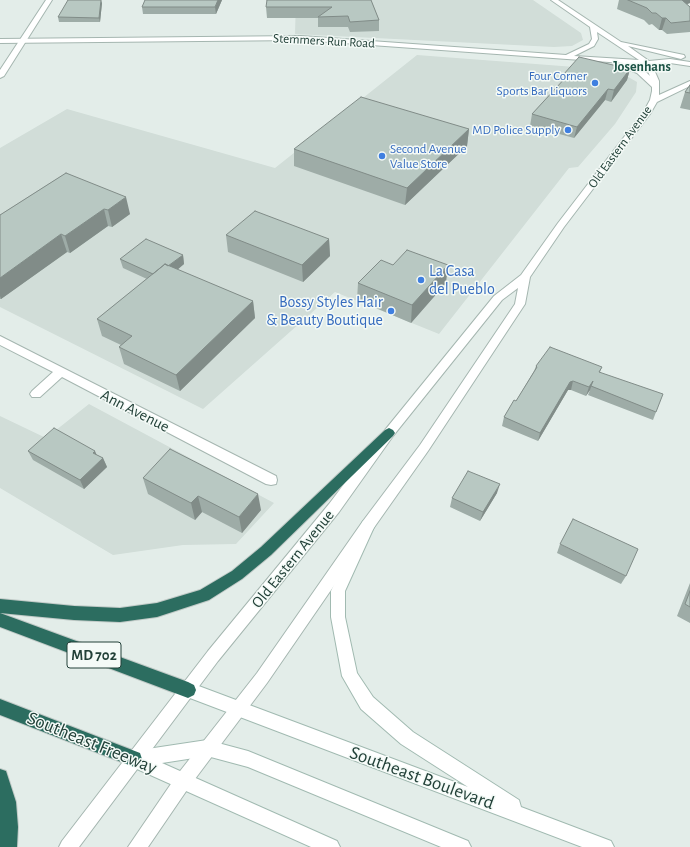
<!DOCTYPE html>
<html>
<head>
<meta charset="utf-8">
<style>
	body { margin:0 }
	canvas { display:block; background:#e3ede9 }
</style>
</head>
<body>
<canvas width="690" height="847"></canvas>
<script>
const context = document.querySelector('canvas').getContext('2d');
context.lineJoin = 'round';
function fill(path, color) {
  context.fillStyle = color;
  context.fill(path, 'evenodd');
}
function shape(rows) {
  const path = new Path2D();
  for (const r of rows) {
    path.moveTo(r[0], r[1]);
    for (let i = 2; i < r.length; i += 2) path.lineTo(r[i], r[i + 1]);
  }
  return path;
}
function trace(path, color, width, dash) {
  context.strokeStyle = color;
  context.lineWidth = width;
  context.lineCap = dash ? 'butt' : 'round';
  context.setLineDash(dash || []);
  context.stroke(path);
}
function write(font, color, halo, rows, align = 'center') {
  context.font = font + ' "Alegreya Sans",sans-serif';
  context.lineWidth = 3;
  context.setLineDash([]);
  context.textBaseline = 'middle';
  context.strokeStyle = halo;
  context.fillStyle = color;
  for (const [text, x, y, turn = 0] of rows) {
    context.save();
    context.translate(x, y);
    context.rotate((+turn || 0) * Math.PI / 180);
    context.textAlign = isNaN(turn) ? turn : align;
    if (halo) context.strokeText(text, 0, 0);
    context.fillText(text, 0, 0);
    context.restore();
  }
}
fill(shape([
	[296,0,533,0,581,33,583,40,572,46,554,47,295,34],
	[417,55,575,67,623,74,637,82,636,92,615,124,578,167,569,168,439,334,335,292,203,409,0,307,0,148,67,109,275,168],
	[89,404,274,503,236,544,183,545,113,555,0,488,0,416,46,438]
]), '#d1ddd8');
const minor = shape([
	[46,0,52,0,4,76,0,78,0,70,46,0],
	[0,336,276,476,277,480,276,484,271,485,266,484,62,377,40,397,32,397,30,394,32,391,53,372,0,345,0,336]
]);
const tertiary = shape([
	[551,0,558,0,621,42,684,55,685,57,681,59,628,46,649,61,670,59,690,62,690,66,670,63,652,65,659,81,659,95,690,81,690,86,657,102,650,114,564,227,530,277,525,304,428,451,373,529,267,683,189,787,148,847,128,847,177,775,257,673,363,521,420,445,515,304,518,288,502,300,393,436,339,512,218,661,79,847,59,847,62,841,208,651,329,504,385,430,494,296,521,275,558,223,644,111,650,100,652,91,652,87,637,73,622,67,623,63,301,40,0,43,0,39,301,36,566,55,589,44,592,39,590,27,551,0],
	[597,32,639,60,574,56,594,46,598,39,597,32],
	[628,64,645,65,650,76,643,69,628,64]
]);
const secondary = shape([
	[368,519,373,521,375,525,345,591,345,617,357,673,373,697,413,732,519,800,521,807,611,841,614,847,582,847,182,695,180,690,182,685,188,682,468,787,401,744,361,709,342,676,331,617,331,591,363,521,368,519],
	[207,740,248,751,468,841,471,847,441,847,248,767,207,756,162,763,337,841,340,847,311,847,128,765,126,759,128,753,134,751,207,740]
]);
const motorway = shape([
	[389,428,393,430,395,433,393,436,271,555,242,579,209,600,157,617,120,622,74,620,0,613,0,599,74,606,120,608,157,603,200,590,232,571,261,547,385,430,389,428],
	[0,613,188,682,194,685,196,690,194,695,188,698,0,627,0,613],
	[0,699,140,753,142,759,140,765,134,767,0,715,0,699],
	[0,769,6,771,16,802,18,827,17,847,0,847,0,769]
]);
trace(minor, '#a5b6b0', 2);
trace(tertiary, '#a5b6b0', 2);
trace(secondary, '#a1bab1', 2);
trace(motorway, '#c1cac7', 2);
fill(minor, '#fff');
fill(tertiary, '#fff');
fill(secondary, '#fff');
fill(motorway, '#2c6d60');
fill(shape([
	[222,0,216,14,143,14,142,7],
	[371,0,379,20,379,31,350,32,348,27,318,27,318,18,267,18,266,7],
	[619,0,690,0,690,3,687,4,690,7,690,32,667,34,662,30,659,30,652,24,649,25,644,20,617,9],
	[102,3,100,22,59,22,58,17],
	[630,69,627,80,611,102,605,100,574,138,530,126,532,114,562,82,563,75],
	[690,85,690,110,680,108,685,92],
	[469,129,467,146,405,205,294,166,294,149],
	[66,173,130,214,112,227,108,226,70,253,67,252,1,299,0,299,0,215],
	[226,235,329,239,330,256,303,282,228,252],
	[183,255,184,264,177,270,253,301,255,318,180,391,124,364,119,347,121,345,102,336,97,319,147,279,123,268,120,259],
	[393,265,446,283,411,323,357,300,358,283],
	[536,366,602,367,600,372,656,412,653,420,588,395,590,390,586,396,571,390,568,390,538,441,502,426,504,417,516,401,534,371],
	[28,451,97,455,103,458,107,467,84,489,33,460],
	[143,478,261,510,242,533,202,512,195,520,148,494],
	[497,493,480,521,450,507,452,498],
	[560,544,626,576,621,584,557,553],
	[690,583,690,623,677,616]
]), '#9eaca7');
fill(shape([
	[101,0,102,3,100,22,99,18],
	[218,0,222,0,216,14,215,7],
	[678,0,690,0,690,3,675,8],
	[662,18,666,18,662,30,659,30],
	[630,69,627,80,611,102,614,90],
	[608,89,605,100,574,138,577,127],
	[469,129,467,146,405,205,407,188],
	[126,197,130,214,112,227,108,210],
	[104,209,108,226,70,253,65,236],
	[61,234,67,252,1,299,0,296,0,278],
	[329,239,330,256,303,282,302,265],
	[183,255,184,264,159,285,157,275],
	[448,265,446,283,411,323,412,305],
	[253,301,255,318,180,391,176,375],
	[573,381,571,390,568,390,538,441,540,433,570,382],
	[593,381,590,390,586,396,589,387],
	[95,451,99,460,93,453],
	[103,458,107,467,84,489,80,480],
	[500,484,497,493,480,521,483,512],
	[258,494,261,510,242,533,239,517],
	[198,496,202,512,195,520,191,503]
]), '#818c88');
const building = shape([
	[68,0,101,0,99,18,58,17,68,0],
	[145,0,218,0,215,7,142,7,145,0],
	[267,0,371,0,379,20,350,22,348,16,318,17,332,7,266,7,267,0],
	[628,0,682,0,690,7,690,21,671,23,666,18,662,18,656,13,652,13,647,8,628,0],
	[579,57,630,69,614,90,608,89,577,127,532,114,567,76,563,75,579,57],
	[690,85,690,93,685,92,690,85],
	[361,97,469,129,407,188,294,149,361,97],
	[66,173,126,197,108,210,104,209,65,236,61,234,0,278,0,215,66,173],
	[255,211,329,239,302,265,226,235,255,211],
	[146,239,183,255,168,266,165,264,153,274,120,259,146,239],
	[407,250,448,265,412,305,358,283,381,260,393,265,407,250],
	[165,264,253,301,176,375,119,347,132,336,97,319,165,264],
	[550,347,602,367,599,372,663,394,656,412,591,386,593,381,589,387,573,381,570,382,540,433,504,417,514,400,516,401,537,367,536,366,550,347],
	[54,428,95,451,93,453,103,458,80,480,28,451,54,428],
	[170,449,258,494,239,517,198,496,191,503,143,478,170,449],
	[468,471,500,484,483,512,452,498,468,471],
	[573,519,638,549,626,576,560,544,573,519],
	[690,591,690,607,685,604,690,591]
]);
fill(building, '#b8c8c2');
trace(building, '#818c88', 1);
for (const [x, y, r, color] of [
	[595,83,4,"#3f7fe0"],
	[568,130,4,"#3f7fe0"],
	[382,156,4,"#3f7fe0"],
	[421,280,4,"#3f7fe0"],
	[391,311,4,"#3f7fe0"]
]) {
  const dot = new Path2D();
  dot.arc(x, y, r, 0, 2 * Math.PI);
  context.fillStyle = color;
  context.fill(dot);
  trace(dot, '#f4faf7', 1.5);
}
write('13px', '#224038', '#f4faf7', [
	["Stemmers Run Road",324,41,3],
	["Old Eastern Avenue",620,147,-54]
]);
write('13px', '#366cbe', '#f4faf7', [
	["Four Corner",587,76],
	["Sports Bar Liquors",587,91],
	["MD Police Supply",560,130],
	["Second Avenue",390,149,"left"],
	["Value Store",390,164,"left"]
], 'right');
write('bold 14px', '#1d5346', '#f4faf7', [
	["Josenhans",642,67]
]);
for (const [x, y, w] of [
	[94,655,54]
]) {
  const box = new Path2D();
  box.roundRect(x - w / 2, y - 13, w, 26, 3);
  context.fillStyle = '#f4faf7';
  context.fill(box);
  trace(box, '#224038', 1);
}
write('bold 15px', '#224038', null, [
	["MD 702",94,655]
]);
write('16px', '#366cbe', '#f4faf7', [
	["La Casa",429,271],
	["del Pueblo",429,289],
	["Bossy Styles Hair",383,302,"right"],
	["& Beauty Boutique",383,320,"right"]
], 'left');
write('16px', '#224038', '#f4faf7', [
	["Ann Avenue",135,411,27],
	["Old Eastern Avenue",293,559,-51]
]);
write('19px', '#224038', '#f4faf7', [
	["Southeast Freeway",92,743,22],
	["Southeast Boulevard",422,778,20]
]);
</script>
</body>
</html>
